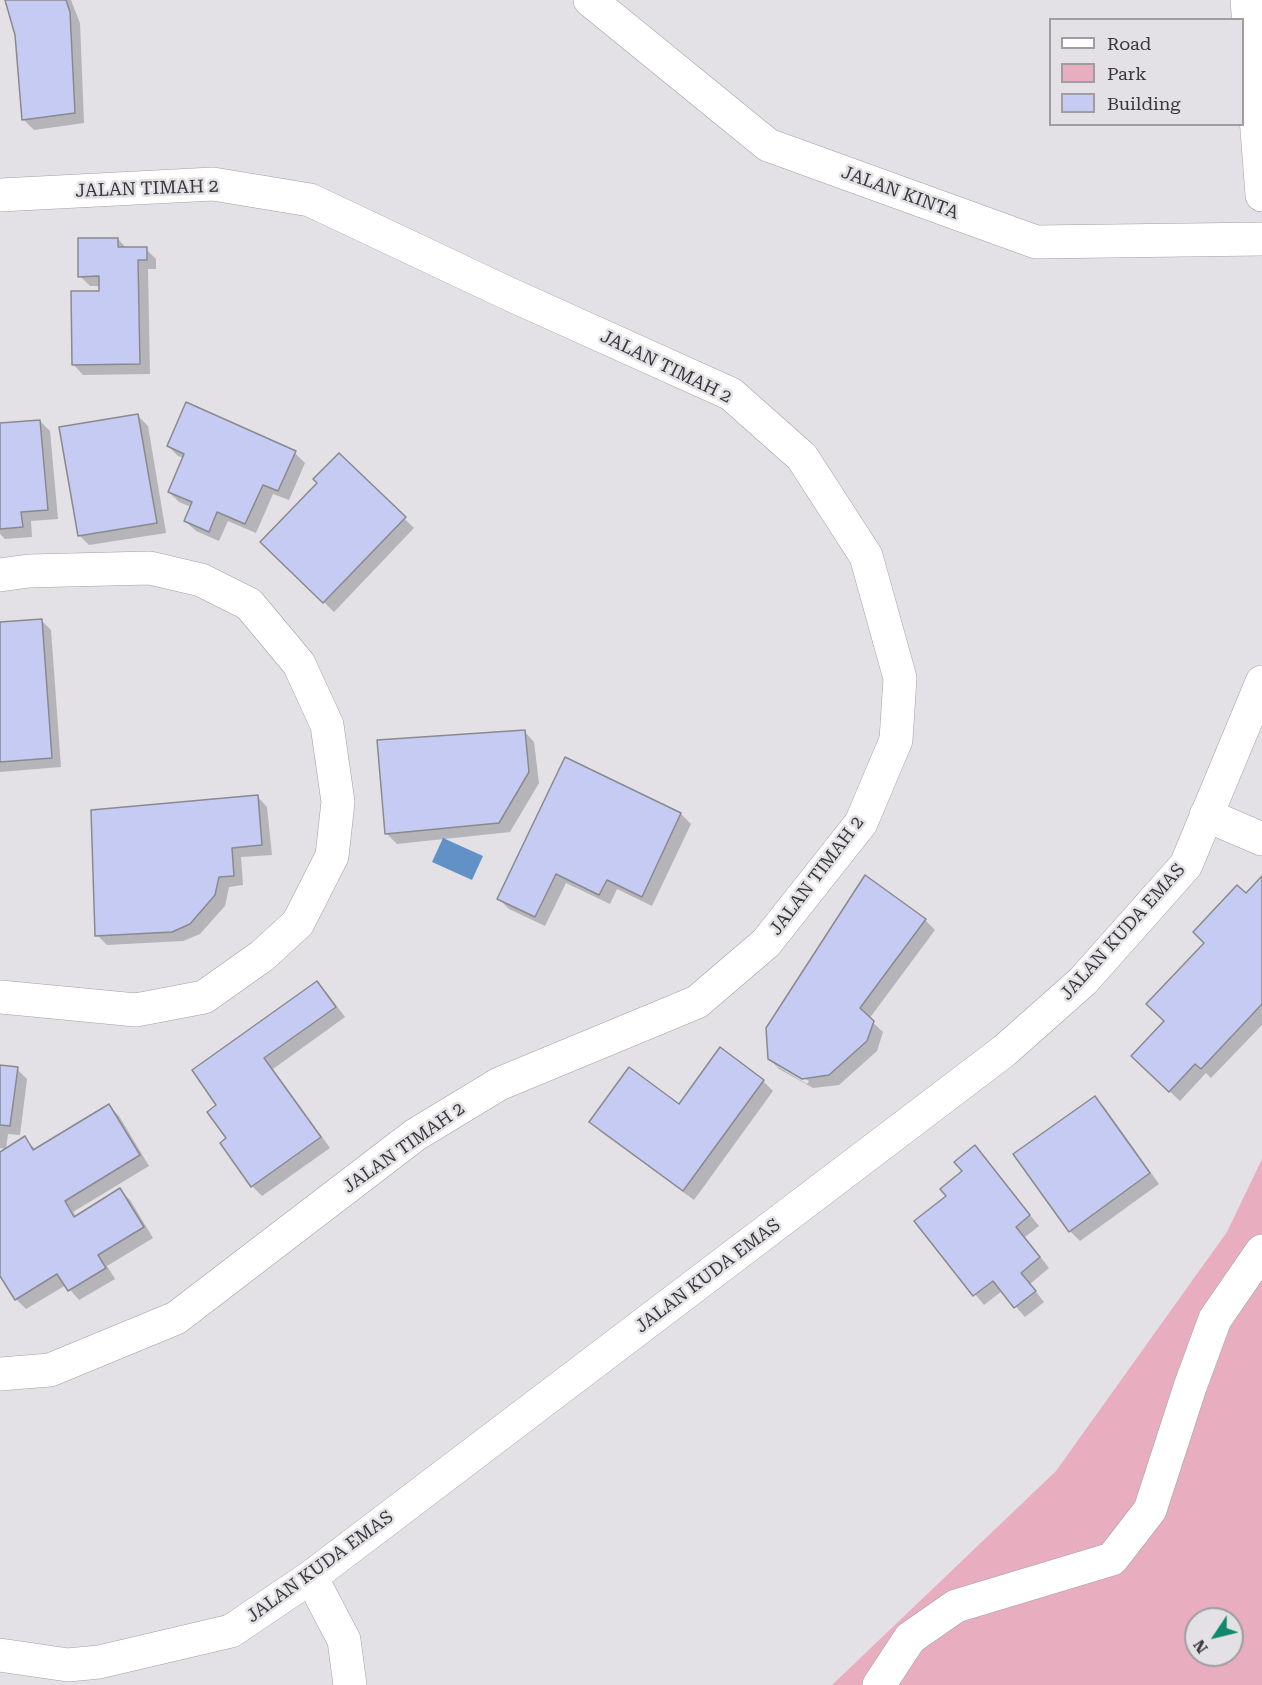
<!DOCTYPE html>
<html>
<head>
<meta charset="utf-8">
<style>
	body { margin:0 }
	#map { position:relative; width:1262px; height:1685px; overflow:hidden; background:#e3e1e6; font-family:"Roboto Serif",serif }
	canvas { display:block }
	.legend { position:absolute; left:1049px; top:18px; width:195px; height:108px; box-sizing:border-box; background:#e3e1e6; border:2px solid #9f9da1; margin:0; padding:8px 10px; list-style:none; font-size:18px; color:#383739 }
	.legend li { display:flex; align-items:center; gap:12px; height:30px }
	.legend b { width:30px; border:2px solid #9f9da1 }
	.north { position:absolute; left:1184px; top:1607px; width:60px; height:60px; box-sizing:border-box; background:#e3e1e6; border:2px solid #9f9da1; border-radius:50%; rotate:235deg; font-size:16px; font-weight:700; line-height:24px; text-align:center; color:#383739 }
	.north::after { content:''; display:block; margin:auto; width:21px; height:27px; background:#0e896c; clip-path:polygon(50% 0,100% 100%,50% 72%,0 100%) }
</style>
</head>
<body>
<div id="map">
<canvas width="1262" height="1685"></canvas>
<ul class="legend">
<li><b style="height:8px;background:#fff"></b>Road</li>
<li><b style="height:16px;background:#e8aebf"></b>Park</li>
<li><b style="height:16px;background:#c5cbf3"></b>Building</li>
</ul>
<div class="north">N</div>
</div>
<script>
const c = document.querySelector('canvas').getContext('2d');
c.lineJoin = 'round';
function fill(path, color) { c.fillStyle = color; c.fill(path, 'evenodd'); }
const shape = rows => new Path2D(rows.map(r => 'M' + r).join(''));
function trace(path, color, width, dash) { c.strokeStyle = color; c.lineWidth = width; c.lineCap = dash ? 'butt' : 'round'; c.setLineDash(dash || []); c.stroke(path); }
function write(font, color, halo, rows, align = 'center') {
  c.font = font + ' "Roboto Serif",serif'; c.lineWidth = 5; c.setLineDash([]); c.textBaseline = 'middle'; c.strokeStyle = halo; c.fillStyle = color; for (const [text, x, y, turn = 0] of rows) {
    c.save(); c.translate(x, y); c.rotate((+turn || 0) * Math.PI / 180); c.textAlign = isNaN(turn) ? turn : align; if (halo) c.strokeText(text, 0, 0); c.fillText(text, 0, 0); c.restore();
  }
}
fill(shape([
	[1262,1159,1262,1685,832,1685,1056,1471,1227,1232],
	[1196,1619,1232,1619,1232,1655,1196,1655]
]), '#e8aebf');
fill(shape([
	[443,838,483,856,472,880,432,862]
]), '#6191c6');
fill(shape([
	[6,0,71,0,80,23,84,123,34,130,24,120,16,34],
	[118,239,127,249,146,249,156,259,156,269,148,269,150,374,83,375,73,364,100,292,100,286,90,286,80,276],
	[138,416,148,426,166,533,89,545,79,535],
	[40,421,50,431,58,519,31,521,32,537,5,539,0,534,0,425],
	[168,446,295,453,305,463,289,500,273,494,256,533,228,521,219,541,196,531,185,521,191,507,179,502,169,492,184,458,178,456],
	[339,455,414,528,334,612,262,542,319,483],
	[41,620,51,630,61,767,0,772,0,623],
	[524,731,534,742,539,783,510,832,397,844,386,833],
	[257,796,267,807,272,855,241,857,243,885,229,887,225,906,200,934,183,941,107,945,97,935],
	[681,814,691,824,652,906,617,889,610,904,566,883,545,926,509,909,499,899],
	[1262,878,1262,1025,1211,1078,1206,1073,1180,1101,1143,1066,1206,943],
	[925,920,935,930,869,1019,883,1032,877,1051,839,1085,813,1088,779,1069,769,1058],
	[777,1063,809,1081,807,1084,777,1066],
	[317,983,327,993,345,1017,273,1069,330,1148,262,1196,252,1186,222,1144,228,1139,218,1105],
	[720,1049,763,1081,773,1091,694,1200,601,1132,591,1122,679,1106],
	[0,1066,17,1069,27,1079,20,1135,8,1134,6,1149,0,1148],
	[1095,1098,1105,1108,1159,1184,1080,1241,1070,1231],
	[109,1106,119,1116,149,1166,73,1212,77,1217,120,1190,130,1200,153,1238,107,1266,115,1279,79,1300,66,1285,26,1309,16,1299,0,1273,0,1153,25,1138,36,1150],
	[975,1147,1039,1226,1025,1237,1049,1268,1030,1284,1044,1302,1025,1317,1002,1291,984,1305,916,1222,948,1196,964,1172]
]), '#0003');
const building = shape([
	[5,0,66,0,70,12,75,113,22,120,15,35,5,0],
	[78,238,118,238,118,247,147,247,147,260,138,260,140,364,72,365,71,291,99,291,99,276,78,277,78,238],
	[186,402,296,451,278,491,263,485,245,524,217,512,209,532,184,521,192,502,168,492,184,454,167,446,186,402],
	[138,414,157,523,78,536,59,427,138,414],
	[40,420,48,510,21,512,23,527,0,529,0,423,40,420],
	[339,453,406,517,323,603,260,542,317,483,313,479,339,453],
	[42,619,52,758,0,762,0,622,42,619],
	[525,730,529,772,499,823,385,834,377,740,525,730],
	[565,757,681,813,642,897,607,880,599,895,556,874,535,917,497,899,565,757],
	[258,795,262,845,232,848,234,876,219,877,215,895,190,924,172,932,95,936,91,810,258,795],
	[865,875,926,919,860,1008,874,1021,867,1041,829,1075,802,1079,768,1059,766,1028,865,875],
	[1262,876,1262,1004,1201,1069,1195,1064,1169,1092,1131,1056,1164,1021,1146,1004,1204,943,1193,932,1237,885,1246,893,1262,876],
	[317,981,336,1007,264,1058,321,1137,251,1187,220,1143,226,1138,207,1112,216,1105,192,1070,317,981],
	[720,1047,764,1080,683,1191,589,1122,629,1067,679,1104,720,1047],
	[0,1065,18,1067,10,1126,0,1125,0,1065],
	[1095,1096,1150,1173,1069,1232,1013,1154,1095,1096],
	[109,1104,140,1155,65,1201,74,1217,120,1188,144,1227,98,1255,106,1268,68,1291,57,1274,15,1300,0,1276,0,1152,25,1136,33,1150,109,1104],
	[975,1145,1030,1215,1016,1227,1040,1257,1021,1273,1036,1291,1014,1308,993,1281,973,1296,914,1221,946,1196,940,1189,962,1171,954,1162,975,1145]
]);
fill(building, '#c5cbf3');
trace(building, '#898a8f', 1.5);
const minor = shape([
	[590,0,768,145,1036,242,1262,239],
	[1247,0,1262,195],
	[0,195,213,184,310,200,507,293,731,394,802,457,866,556,900,678,896,740,861,823,766,943,697,1002,499,1084,415,1135,176,1318,50,1370,0,1374],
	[0,575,29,571,150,568,201,580,249,604,299,664,327,725,338,802,332,856,298,923,262,956,204,997,136,1010,0,997],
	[1206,815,1262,839],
	[311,1577,344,1640,350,1685],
	[0,1655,68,1665,99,1662,231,1631,311,1577,1004,1051,1083,981,1186,865,1262,682],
	[879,1685,910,1638,956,1606,1112,1559,1150,1510,1190,1387,1215,1319,1262,1251]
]);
trace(minor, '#a19fa4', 34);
trace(minor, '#fff', 33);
write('18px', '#383739', '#e3e1e6', [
	["JALAN TIMAH 2",147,189,-2],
	["JALAN KINTA",900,193,20],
	["JALAN TIMAH 2",666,367,26],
	["JALAN TIMAH 2",817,876,-53],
	["JALAN KUDA EMAS",1123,932,-48],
	["JALAN TIMAH 2",404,1148,-35],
	["JALAN KUDA EMAS",708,1276,-37],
	["JALAN KUDA EMAS",320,1567,-36]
]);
</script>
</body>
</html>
